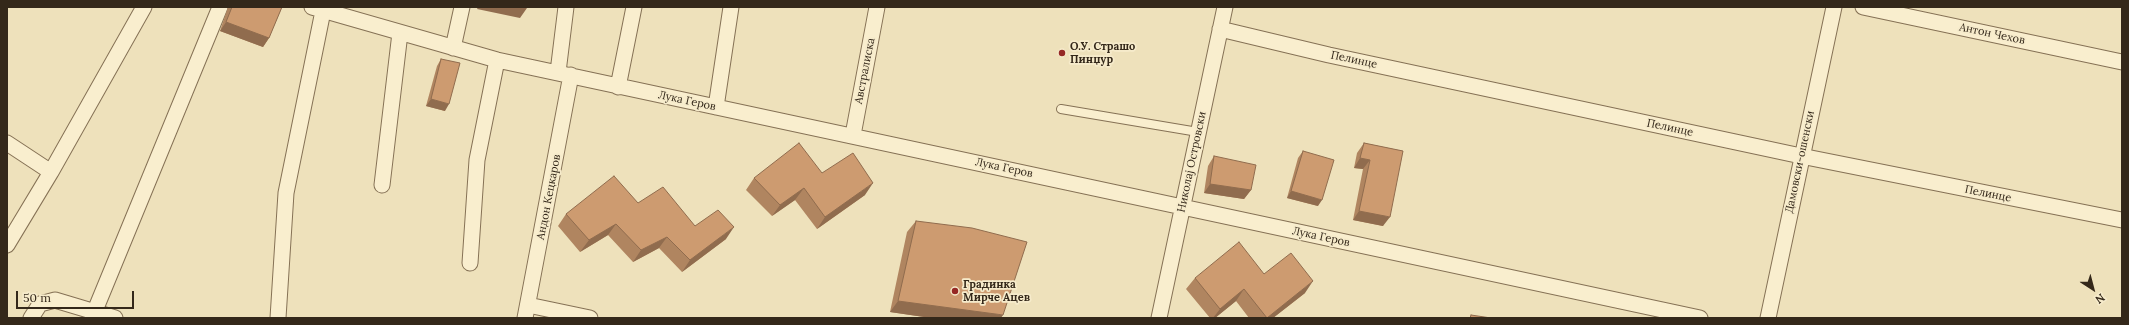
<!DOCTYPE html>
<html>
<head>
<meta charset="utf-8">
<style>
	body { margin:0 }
	#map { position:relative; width:2129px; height:325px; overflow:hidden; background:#eee1bb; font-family:Lora,serif }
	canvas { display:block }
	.frame { position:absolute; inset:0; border:8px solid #34281a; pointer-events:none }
	.north { position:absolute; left:2073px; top:269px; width:40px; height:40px; -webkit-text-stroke:3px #f6ebcb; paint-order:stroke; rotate:144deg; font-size:11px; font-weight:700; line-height:16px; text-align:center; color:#34281a }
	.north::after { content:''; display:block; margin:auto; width:14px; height:18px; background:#34281a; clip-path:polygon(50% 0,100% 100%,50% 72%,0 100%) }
	.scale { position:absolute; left:16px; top:291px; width:118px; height:18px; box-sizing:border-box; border:2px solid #34281a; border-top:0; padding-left:5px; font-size:12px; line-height:14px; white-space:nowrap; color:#34281a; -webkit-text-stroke:3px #f6ebcb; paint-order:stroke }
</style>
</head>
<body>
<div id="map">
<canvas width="2129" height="325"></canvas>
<div class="frame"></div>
<div class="north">N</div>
<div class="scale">50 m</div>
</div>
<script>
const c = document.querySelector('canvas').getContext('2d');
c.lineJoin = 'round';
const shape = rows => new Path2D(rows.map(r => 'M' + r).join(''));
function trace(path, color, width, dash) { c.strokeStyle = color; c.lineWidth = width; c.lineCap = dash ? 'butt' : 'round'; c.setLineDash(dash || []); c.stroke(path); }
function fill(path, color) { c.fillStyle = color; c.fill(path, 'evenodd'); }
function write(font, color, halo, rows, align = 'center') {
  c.font = font + ' Lora,serif'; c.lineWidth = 3.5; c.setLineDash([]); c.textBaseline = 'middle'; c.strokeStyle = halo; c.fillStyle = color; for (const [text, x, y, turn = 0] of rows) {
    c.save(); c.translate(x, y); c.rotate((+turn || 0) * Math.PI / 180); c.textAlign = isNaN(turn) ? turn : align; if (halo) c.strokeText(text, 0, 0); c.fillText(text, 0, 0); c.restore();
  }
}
const lane = shape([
	[1061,109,1198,132]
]);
const street = shape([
	[312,7,497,60,1700,318],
	[1863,7,2122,62],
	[1220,29,1329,55,1801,156,2122,220],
	[453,48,462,7],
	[558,72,566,7],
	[618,87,634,7],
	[716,107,731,7],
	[853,135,877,7],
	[7,143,51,172,7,245],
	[51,172,144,7],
	[382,185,400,33],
	[470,263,477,160,497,60],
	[528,305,590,318],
	[94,313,220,7],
	[31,318,40,304,55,300,115,318],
	[278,318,286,193,323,11],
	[525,318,571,75],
	[1159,318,1225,7],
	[1768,318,1834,7]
]);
trace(lane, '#857155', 10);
trace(street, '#857155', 17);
trace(lane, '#f9eece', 8);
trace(street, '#f9eece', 15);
fill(shape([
	[228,7,282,7,269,38,263,47,220,31],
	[441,59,445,111,426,106,437,66],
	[1364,143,1403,151,1383,226,1353,220,1363,169,1354,168,1357,153],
	[1303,151,1318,206,1287,198,1298,158],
	[1214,156,1251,190,1244,199,1204,193,1208,166],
	[822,173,865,195,817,229,795,200,772,216,746,190,754,178],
	[638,203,695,226,726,239,682,272,659,248,633,262,608,235,580,252,558,226,566,214],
	[916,221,1001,318,931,318,890,312,907,232],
	[1264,274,1305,293,1273,318,1249,318,1236,301,1215,318,1210,318,1186,289,1195,278]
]), '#b08560');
fill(shape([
	[478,7,521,7,527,8,520,18,477,9],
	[226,22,269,38,263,47,220,31],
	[431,99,449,104,445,111,426,106],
	[1360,158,1370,160,1363,169,1354,168],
	[873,183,865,195,817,229,825,217],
	[1210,184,1251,190,1244,199,1204,193],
	[804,188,795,200,772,216,780,205],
	[1291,191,1322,200,1318,206,1287,198],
	[1359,211,1390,217,1383,226,1353,220],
	[616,224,608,235,580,252,589,240],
	[734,227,726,239,682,272,690,260],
	[667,237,659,248,633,262,641,250],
	[1313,281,1305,293,1273,318,1267,318],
	[1244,289,1236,301,1215,318,1213,318,1220,309],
	[898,301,1003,315,1001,318,931,318,890,312]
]), '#906c4e');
const building = shape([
	[232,7,282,7,269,38,226,22,232,7],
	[441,59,460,63,449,104,431,99,441,59],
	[799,143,822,173,853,153,873,183,825,217,804,188,780,205,754,178,799,143],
	[1364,143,1403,151,1390,217,1359,211,1370,160,1360,158,1364,143],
	[1303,151,1334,160,1322,200,1291,191,1303,151],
	[1214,156,1256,165,1251,190,1210,184,1214,156],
	[614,176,638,203,663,187,695,226,718,210,734,227,690,260,667,237,641,250,616,224,589,240,566,214,614,176],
	[916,221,972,228,1027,242,1003,315,898,301,916,221],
	[1239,242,1264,274,1291,253,1313,281,1267,318,1244,289,1220,309,1195,278,1239,242],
	[1471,315,1491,318,1470,318,1471,315]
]);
fill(building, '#cd9b70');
trace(building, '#906c4e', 1);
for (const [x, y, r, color] of [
	[1062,53,4,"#952824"],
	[955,291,4,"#952824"]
]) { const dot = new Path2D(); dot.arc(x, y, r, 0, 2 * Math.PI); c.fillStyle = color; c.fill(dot); trace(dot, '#f6ebcb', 1.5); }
write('11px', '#34281a', '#f6ebcb', [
	["Антон Чехов",1992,34,12],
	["Пелинце",1354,60,12],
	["Австралиска",865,71,-79],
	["Лука Геров",687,101,12],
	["Пелинце",1670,128,12],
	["Николај Островски",1192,162,-78],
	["Дамовски-ошенски",1800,162,-78],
	["Лука Геров",1004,168,12],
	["Пелинце",1988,194,11],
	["Андон Кецкаров",549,197,-79],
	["Лука Геров",1321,237,12]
]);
write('bold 11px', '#34281a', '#f6ebcb', [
	["О.У. Страшо",1070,47],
	["Пинџур",1070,60],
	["Градинка",963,285],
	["Мирче Ацев",963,298]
], 'left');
</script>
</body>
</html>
